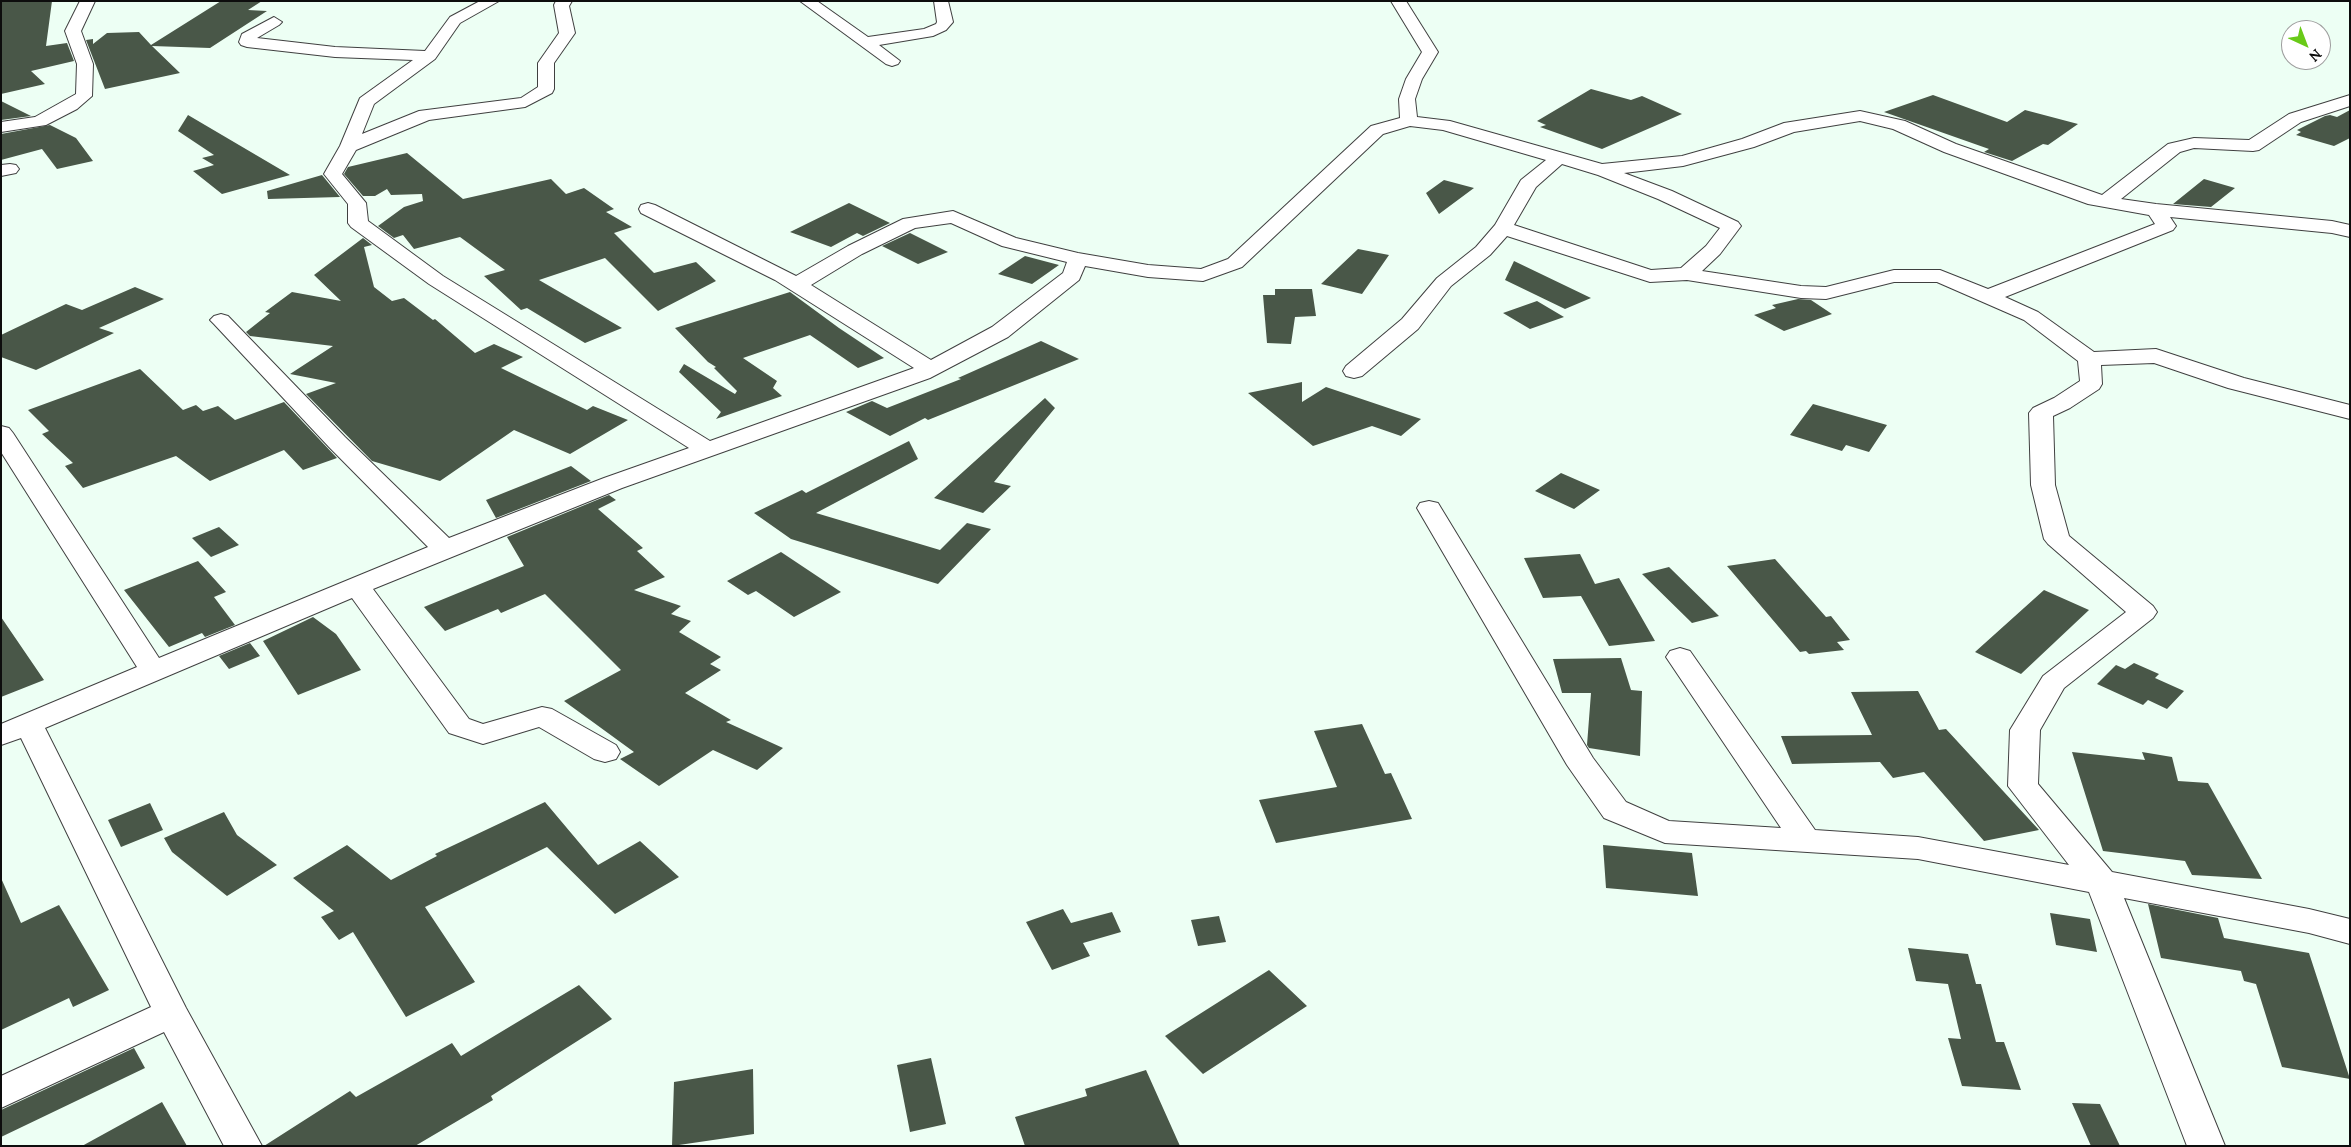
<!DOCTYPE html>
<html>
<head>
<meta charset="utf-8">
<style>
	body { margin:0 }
	#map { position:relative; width:2351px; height:1147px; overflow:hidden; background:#edfff4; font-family:Lora,serif }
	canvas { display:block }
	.frame { position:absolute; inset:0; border:2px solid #0d0d0d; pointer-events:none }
	.north { position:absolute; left:2281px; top:20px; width:50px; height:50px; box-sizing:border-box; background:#fff; border:1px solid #9e9e9e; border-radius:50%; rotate:137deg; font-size:14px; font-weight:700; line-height:20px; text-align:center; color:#0d0d0d }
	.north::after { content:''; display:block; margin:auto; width:18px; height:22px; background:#69ca18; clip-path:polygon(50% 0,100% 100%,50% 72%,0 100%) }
</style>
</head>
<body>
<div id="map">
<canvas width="2351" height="1147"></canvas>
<div class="frame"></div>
<div class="north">N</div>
</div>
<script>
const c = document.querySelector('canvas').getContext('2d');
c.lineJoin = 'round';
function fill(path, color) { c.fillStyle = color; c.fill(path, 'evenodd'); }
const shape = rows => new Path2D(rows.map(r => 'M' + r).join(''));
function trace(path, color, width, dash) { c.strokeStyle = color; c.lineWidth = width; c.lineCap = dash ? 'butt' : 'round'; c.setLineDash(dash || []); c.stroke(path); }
fill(shape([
	[1,1,52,1,46,46,67,43,74,61,31,71,45,84,1,94],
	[221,1,262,1,248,10,267,11,210,48,152,46,180,73,105,89,86,40,93,39,93,44,107,33,139,32,151,45],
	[1591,89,1631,100,1642,96,1682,114,1602,149,1540,127,1546,125,1537,121],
	[1933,95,2007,122,2025,110,2078,124,2048,145,2043,144,2012,161,1984,152,1989,149,1884,112],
	[1,101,31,116,1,120],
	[2350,110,2350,138,2334,146,2296,135,2301,132,2297,130,2325,116,2330,115,2337,117],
	[188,115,290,175,222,194,193,171,214,165,202,158,214,155,178,131],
	[50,125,76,138,93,161,57,169,42,149,1,160,1,134],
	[407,153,463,199,551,179,566,194,584,188,614,209,606,212,632,227,614,233,654,273,696,262,716,281,658,311,605,258,539,280,622,328,585,343,527,308,521,310,484,276,505,270,460,237,414,249,403,235,394,238,378,226,404,207,423,201,422,194,391,195,387,189,375,196,363,196,344,174,348,167],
	[322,175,340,197,268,199,267,191],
	[2204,179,2235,188,2211,207,2173,204],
	[1444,180,1474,188,1439,214,1426,193],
	[849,203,890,223,863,236,857,233,831,247,790,232],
	[910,233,948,252,918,264,882,246],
	[363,238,372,245,364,247,374,287,392,301,404,298,433,320,435,319,475,353,494,344,523,357,501,368,587,410,593,406,628,420,570,454,514,430,440,481,372,461,306,394,336,383,290,374,333,346,250,336,246,332,270,313,265,312,292,292,341,301,314,275],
	[1358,249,1389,255,1362,294,1321,284],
	[1025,256,1059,265,1032,284,998,274],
	[1514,261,1591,298,1565,309,1505,280],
	[135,287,164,299,99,328,114,333,36,370,1,357,1,335,66,304,82,310],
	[1275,289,1312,289,1316,316,1295,317,1291,344,1267,343,1263,295,1275,295],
	[790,292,839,328,884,358,858,368,810,335,743,358,777,381,773,388,782,396,716,419,721,412,679,372,684,364,735,394,737,391,714,368,716,367,708,362,675,328],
	[1798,299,1811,300,1832,314,1784,331,1754,315,1776,308,1772,305],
	[1537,301,1564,317,1530,329,1503,313],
	[1041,341,1079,359,928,420,925,418,890,436,846,412,872,401,887,408,961,379,958,378],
	[140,369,183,410,196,405,203,411,218,406,235,420,284,402,337,458,303,470,284,450,210,481,176,456,83,488,65,466,73,463,42,434,49,431,28,410],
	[1302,382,1302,402,1326,387,1421,419,1401,436,1372,426,1313,446,1248,393],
	[1045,398,1055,408,994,482,1011,486,983,513,934,498],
	[1813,404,1887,425,1869,452,1846,445,1842,451,1790,435],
	[909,441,918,459,816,513,940,550,967,523,991,529,938,584,791,539,754,513,802,490,806,493],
	[571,466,591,481,496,518,486,500],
	[1561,473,1600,490,1574,509,1535,491],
	[609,495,616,500,598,509,643,548,637,551,665,577,634,590,681,606,671,614,691,621,679,632,721,657,710,664,721,670,685,693,731,720,726,722,783,748,757,770,713,750,659,786,620,759,634,752,564,701,621,670,545,594,501,613,498,609,445,631,424,607,524,566,507,537],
	[219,527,239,545,211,557,192,538],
	[781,552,841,592,794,617,756,591,748,595,727,581],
	[1580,554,1595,584,1619,578,1655,641,1609,646,1581,596,1543,598,1524,558],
	[1775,559,1826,617,1831,616,1850,640,1837,642,1844,650,1809,654,1806,651,1800,652,1727,566],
	[198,561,226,592,214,597,235,625,205,637,202,633,169,647,124,590],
	[1669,567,1719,616,1692,623,1642,574],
	[2044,590,2089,610,2021,674,1975,652],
	[1,617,44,680,1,697],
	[313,617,336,634,361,670,298,695,263,641],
	[250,643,260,656,229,669,219,656],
	[1621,658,1631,690,1642,691,1640,756,1589,748,1587,745,1591,693,1562,693,1553,659],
	[2134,663,2159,674,2155,678,2184,691,2167,709,2148,700,2143,705,2097,684,2116,665,2125,669],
	[1918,691,1939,730,1946,729,2039,830,1984,841,1924,772,1893,778,1880,762,1792,764,1781,736,1872,735,1851,692],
	[1362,724,1385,774,1391,773,1412,819,1276,843,1259,800,1337,787,1314,731],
	[2072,752,2145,760,2142,752,2172,757,2178,781,2208,783,2262,879,2192,875,2185,861,2103,851],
	[545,802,598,865,640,841,679,877,615,914,547,847,425,907,475,982,406,1017,353,932,339,940,321,917,334,911,293,878,347,845,391,880,437,856,435,854],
	[150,803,163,830,121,847,108,820],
	[224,812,237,835,277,865,227,896,172,852,164,838],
	[1603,845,1692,853,1698,896,1606,888],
	[1,878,21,923,59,905,109,990,73,1007,69,998,1,1030],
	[2148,904,2218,918,2224,938,2309,953,2350,1079,2282,1067,2256,984,2244,981,2241,971,2161,958],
	[1063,909,1071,923,1112,912,1121,932,1083,943,1090,956,1052,970,1026,922],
	[2050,913,2090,919,2097,952,2056,945],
	[1219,916,1226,942,1198,946,1191,920],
	[1908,948,1968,954,1976,984,1981,984,1996,1042,2004,1042,2021,1090,1962,1086,1948,1038,1961,1039,1948,984,1916,981],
	[1269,970,1307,1006,1203,1074,1165,1036],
	[579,985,612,1019,491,1096,493,1100,415,1146,264,1146,350,1091,356,1097,452,1043,461,1056],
	[134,1048,145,1068,1,1137,1,1110],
	[931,1058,946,1124,910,1132,897,1065],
	[753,1069,754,1134,672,1146,674,1082],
	[1146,1070,1180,1146,1025,1146,1015,1117,1087,1096,1085,1089],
	[162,1102,187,1146,82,1146],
	[2072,1103,2100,1104,2120,1146,2091,1146]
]), '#495748');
const street = shape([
	[80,1,95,1,81,31,93,64,92,96,77,109,46,125,1,132,1,122,35,117,76,94,77,64,65,31,80,1],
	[480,1,499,1,460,23,435,59,374,104,362,134,419,111,521,98,538,87,538,63,559,33,554,5,556,1,572,1,569,6,575,33,554,63,554,89,552,93,525,107,429,120,356,150,342,174,366,203,368,221,443,276,710,441,914,368,775,280,641,213,639,209,641,205,648,203,655,205,796,276,848,246,903,219,953,211,1016,238,1078,253,1148,265,1201,269,1228,259,1371,126,1400,118,1399,99,1406,79,1422,52,1391,1,1406,1,1438,52,1422,79,1415,99,1417,117,1450,121,1602,164,1682,156,1742,139,1784,123,1860,111,1905,121,1956,144,2102,195,2168,144,2194,138,2249,140,2289,114,2350,95,2350,106,2301,122,2259,150,2253,151,2194,148,2180,152,2121,199,2156,204,2332,221,2350,225,2350,237,2332,233,2170,217,2176,226,2173,230,2005,297,2038,312,2094,352,2156,349,2244,378,2350,405,2350,419,2228,388,2154,363,2101,365,2102,384,2099,389,2070,408,2053,416,2055,485,2069,536,2153,606,2157,612,2153,618,2064,688,2040,730,2038,784,2112,872,2309,909,2350,919,2350,944,2309,933,2124,898,2225,1146,2187,1146,2089,892,1918,859,1665,843,1604,818,1567,765,1417,508,1420,503,1429,501,1438,503,1441,508,1593,758,1626,802,1669,821,1781,828,1666,657,1670,651,1680,648,1690,651,1815,830,1918,837,2069,865,2008,786,2010,730,2043,676,2126,612,2048,544,2044,539,2031,485,2029,413,2033,408,2054,398,2080,381,2078,361,2024,320,1937,282,1894,282,1826,299,1801,298,1687,280,1650,282,1507,236,1490,255,1451,286,1418,329,1362,376,1354,378,1346,376,1343,371,1346,366,1402,319,1437,278,1476,247,1495,225,1521,180,1546,160,1443,130,1410,126,1383,134,1242,267,1203,281,1148,277,1085,266,1079,280,1008,337,930,378,622,488,373,589,469,719,483,724,542,707,552,709,616,745,620,752,616,759,605,762,594,759,539,727,483,744,449,733,352,598,45,728,186,1008,262,1146,224,1146,164,1032,1,1108,1,1076,151,1007,21,738,1,745,1,724,137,667,1,452,1,426,9,428,13,433,159,658,428,547,329,447,214,324,210,320,214,316,221,314,228,316,345,437,449,538,604,478,689,448,429,284,351,227,348,223,348,204,324,174,340,146,360,98,413,60,335,57,247,47,241,45,239,42,242,34,274,17,282,22,279,25,257,38,335,47,425,51,450,17,480,1],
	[1860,121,1893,129,1944,152,2088,204,2149,215,2155,224,1988,289,1940,270,1894,270,1826,287,1801,286,1702,271,1720,254,1741,226,1738,222,1672,191,1624,173,1683,166,1754,147,1794,132,1860,121],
	[1562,164,1598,175,1658,199,1720,228,1706,246,1681,268,1651,270,1514,225,1536,187,1562,164],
	[951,223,1002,246,1067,262,1063,273,992,327,931,360,811,285,862,254,915,228,951,223],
	[800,1,817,1,868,37,924,29,936,24,937,22,934,1,948,1,953,22,946,30,933,36,879,45,900,61,898,64,892,66,886,64,800,1],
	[10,164,16,165,19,169,16,173,1,176,1,165,10,164]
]);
trace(street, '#404040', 2);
fill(street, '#fff');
</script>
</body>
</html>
